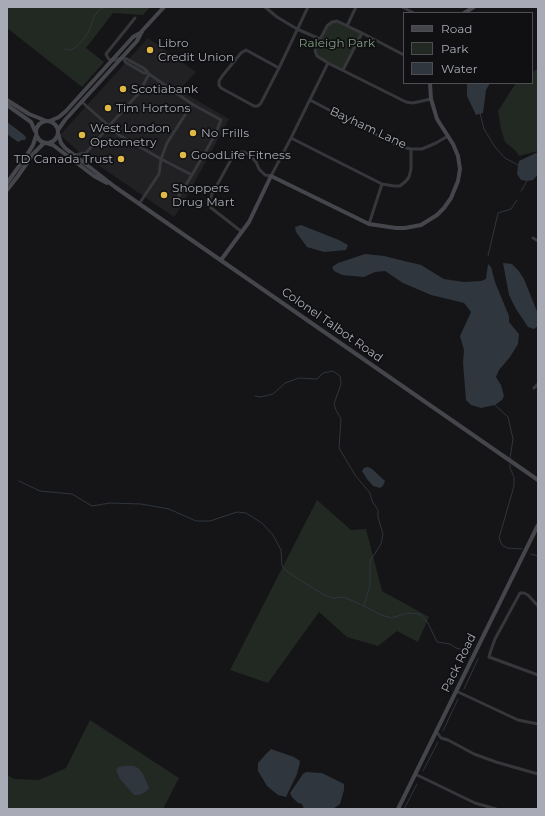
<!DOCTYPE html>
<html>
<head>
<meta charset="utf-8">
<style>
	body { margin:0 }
	#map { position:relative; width:545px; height:816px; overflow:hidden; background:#151517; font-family:Montserrat,sans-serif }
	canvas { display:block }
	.frame { position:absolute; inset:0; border:8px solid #a8abb5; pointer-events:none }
	.legend { position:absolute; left:403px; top:12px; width:130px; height:72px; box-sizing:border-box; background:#101012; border:1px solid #4d4e53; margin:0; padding:5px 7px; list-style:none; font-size:12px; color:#a8abb5 }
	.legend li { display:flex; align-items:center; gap:8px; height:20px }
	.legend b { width:20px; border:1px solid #4d4e53 }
</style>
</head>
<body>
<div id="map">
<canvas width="545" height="816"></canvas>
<div class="frame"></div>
<ul class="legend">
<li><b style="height:5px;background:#45464b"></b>Road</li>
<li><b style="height:11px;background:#222923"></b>Park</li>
<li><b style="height:11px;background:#2f363e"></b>Water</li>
</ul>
</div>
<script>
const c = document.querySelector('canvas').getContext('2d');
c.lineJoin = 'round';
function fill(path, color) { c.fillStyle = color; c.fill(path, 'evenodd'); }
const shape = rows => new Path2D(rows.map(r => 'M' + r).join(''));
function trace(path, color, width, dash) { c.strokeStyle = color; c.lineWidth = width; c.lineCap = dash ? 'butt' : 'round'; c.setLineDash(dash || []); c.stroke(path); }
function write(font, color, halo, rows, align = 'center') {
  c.font = font + ' Montserrat,sans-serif'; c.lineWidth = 3.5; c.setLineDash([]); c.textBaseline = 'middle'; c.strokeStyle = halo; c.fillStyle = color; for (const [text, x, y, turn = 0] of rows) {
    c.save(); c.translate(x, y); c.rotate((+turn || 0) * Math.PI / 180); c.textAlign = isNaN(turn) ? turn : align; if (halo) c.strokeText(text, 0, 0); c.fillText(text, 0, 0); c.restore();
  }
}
fill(shape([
	[148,38,196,72,179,90,229,119,186,198,174,217,79,152,60,135]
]), '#212123');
fill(shape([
	[7,7,150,7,143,15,113,13,86,48,104,62,82,87,7,28],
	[337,21,362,33,343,70,317,56,316,47,327,26],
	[538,69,538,151,519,156,516,151,505,142,501,129,498,111,516,83,532,83,532,72],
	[317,500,351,530,366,529,382,591,429,617,418,642,397,631,378,646,347,637,319,612,268,683,230,670],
	[90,720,179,778,163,809,7,809,7,775,14,779,39,780,66,768]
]), '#222923');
fill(shape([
	[467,83,490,83,486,90,483,113,476,115,467,96],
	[7,122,23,134,26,137,25,140,22,140,18,142,7,134],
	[538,152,538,174,533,180,527,181,521,180,517,174,518,165,519,161],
	[301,225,339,240,348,245,346,250,324,252,307,247,296,232,295,227],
	[365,254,384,256,421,265,444,279,464,282,481,281,486,279,488,264,491,267,495,282,509,316,509,322,519,334,518,344,510,357,499,370,496,377,501,385,504,396,502,400,495,405,481,408,471,405,466,400,463,363,464,350,460,336,471,312,464,303,431,295,403,283,385,271,375,272,364,277,342,275,334,271,332,267,338,263],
	[503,263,512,264,518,270,524,279,538,314,538,326,534,329,528,327,516,309,509,295],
	[368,467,372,469,385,481,383,486,380,488,373,486,367,479,362,471,364,468],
	[271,749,294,757,300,761,299,766,297,774,286,797,278,795,267,786,258,771,258,763,265,755],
	[124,766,134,766,138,768,143,774,149,788,145,792,139,795,134,795,120,779,116,770,119,767],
	[306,772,322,773,344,784,344,790,340,804,333,809,304,809,302,804,298,803,292,797,290,793,303,774]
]), '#2f363e');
trace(shape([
	[64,49,70,50,75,48,81,42,88,33,94,17,99,10,105,7],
	[480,113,484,129,495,147,505,158,518,165],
	[521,191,527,181],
	[488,256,498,213,511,209,517,200],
	[255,396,261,397,273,394,285,383,299,378,317,379,323,373,333,371,340,376,341,384,334,404,336,410,341,419,339,448,355,475,370,493,372,501,378,510,378,517,383,534,381,544,370,561,370,586,364,605],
	[495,405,508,417,513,439,510,458],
	[510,464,510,468,514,477,514,486,499,538,502,545,507,548,522,549],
	[19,481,40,491,72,494,92,506,110,503,141,504,169,509,196,521,210,521,237,512,246,513,262,523,273,535,281,550,282,566,289,573,324,595,333,598,344,597,364,606,379,614,391,618,408,613,419,614,428,623,437,642,450,644,456,648,469,651],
	[531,554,538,556],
	[464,689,478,659],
	[443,731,458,699],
	[423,771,438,742],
	[404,809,417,784]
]), '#2f363e', 1);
trace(shape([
	[265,7,277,17,297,29,320,39],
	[402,7,414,13],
	[347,26,356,7],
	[362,33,404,55],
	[124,58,125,62,144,73,148,73],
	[279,68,246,50,241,53,223,75,219,81,219,85,221,88,254,106,258,106,261,103,279,68,308,7],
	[343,70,362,33,337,21,332,22,327,26,316,47,315,51,317,56,328,63,406,102,413,103,431,99],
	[310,100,398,146,411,149,422,149,436,143,448,136],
	[82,102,119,135,161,159,167,143,192,104,149,74],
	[291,138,382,184,394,186,400,186,406,181,409,177,411,169,411,149],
	[74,155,86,153],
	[82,162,86,153,109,126,139,93,149,74,145,69,127,59,122,58,111,61,108,58,106,54,135,18],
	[178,197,192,175],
	[139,204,159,174,161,159,192,175,215,135,221,120,192,104],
	[369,224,382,184],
	[242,232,210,207,209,203,212,194,232,158,240,152,244,152,250,155,256,162,259,169,265,175,271,176,291,138,328,63],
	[533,238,538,241],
	[534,388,538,384],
	[538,606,528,595,524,593,520,593,495,639,491,650,489,657,538,675],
	[456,691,518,720,538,724],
	[436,731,441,738,448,740,474,754,496,762,538,774],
	[415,774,475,803,496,809]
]), '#36373b', 3);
trace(shape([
	[464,13,474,7],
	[7,100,29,114,44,120],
	[7,105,31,122,35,131],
	'36 132a11 11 0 1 1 22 0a11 11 0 1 1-22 0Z',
	[50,121,59,117,66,111,133,37,142,32],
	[58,130,65,120,137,41,142,31,164,7],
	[58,133,61,143,65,148,115,187,538,480],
	[46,143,53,145,94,176,107,183],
	[7,183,25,158,33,145,36,136],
	[7,190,18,176,33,154,44,143],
	[221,260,249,222,271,176,369,224,396,228,405,228,421,225,437,215,444,208,451,198,458,181,460,169,458,156,453,144,437,119,431,99,430,83],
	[398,809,538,525]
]), '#45464b', 4);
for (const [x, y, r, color] of [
	[150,50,4,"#e0b844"],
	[123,89,4,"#e0b844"],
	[108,108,4,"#e0b844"],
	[193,133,4,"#e0b844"],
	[82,135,4,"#e0b844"],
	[183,155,4,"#e0b844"],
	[121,159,4,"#e0b844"],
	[164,195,4,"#e0b844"]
]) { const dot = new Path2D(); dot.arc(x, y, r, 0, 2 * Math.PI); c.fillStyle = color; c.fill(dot); trace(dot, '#101012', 1.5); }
write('12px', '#a8abb5', '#101012', [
	["Libro",158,43],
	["Credit Union",158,57],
	["Scotiabank",131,89],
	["Tim Hortons",116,108],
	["West London",90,128],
	["Optometry",90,142],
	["No Frills",201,133],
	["GoodLife Fitness",191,155],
	["TD Canada Trust",113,159,"right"],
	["Shoppers",172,188],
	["Drug Mart",172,202]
], 'left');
write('12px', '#819f85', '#101012', [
	["Raleigh Park",337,43]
]);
write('12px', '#a8abb5', '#101012', [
	["Bayham Lane",368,128,25],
	["Colonel Talbot Road",332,325,35],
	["Pack Road",459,663,-64]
]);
</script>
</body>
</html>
